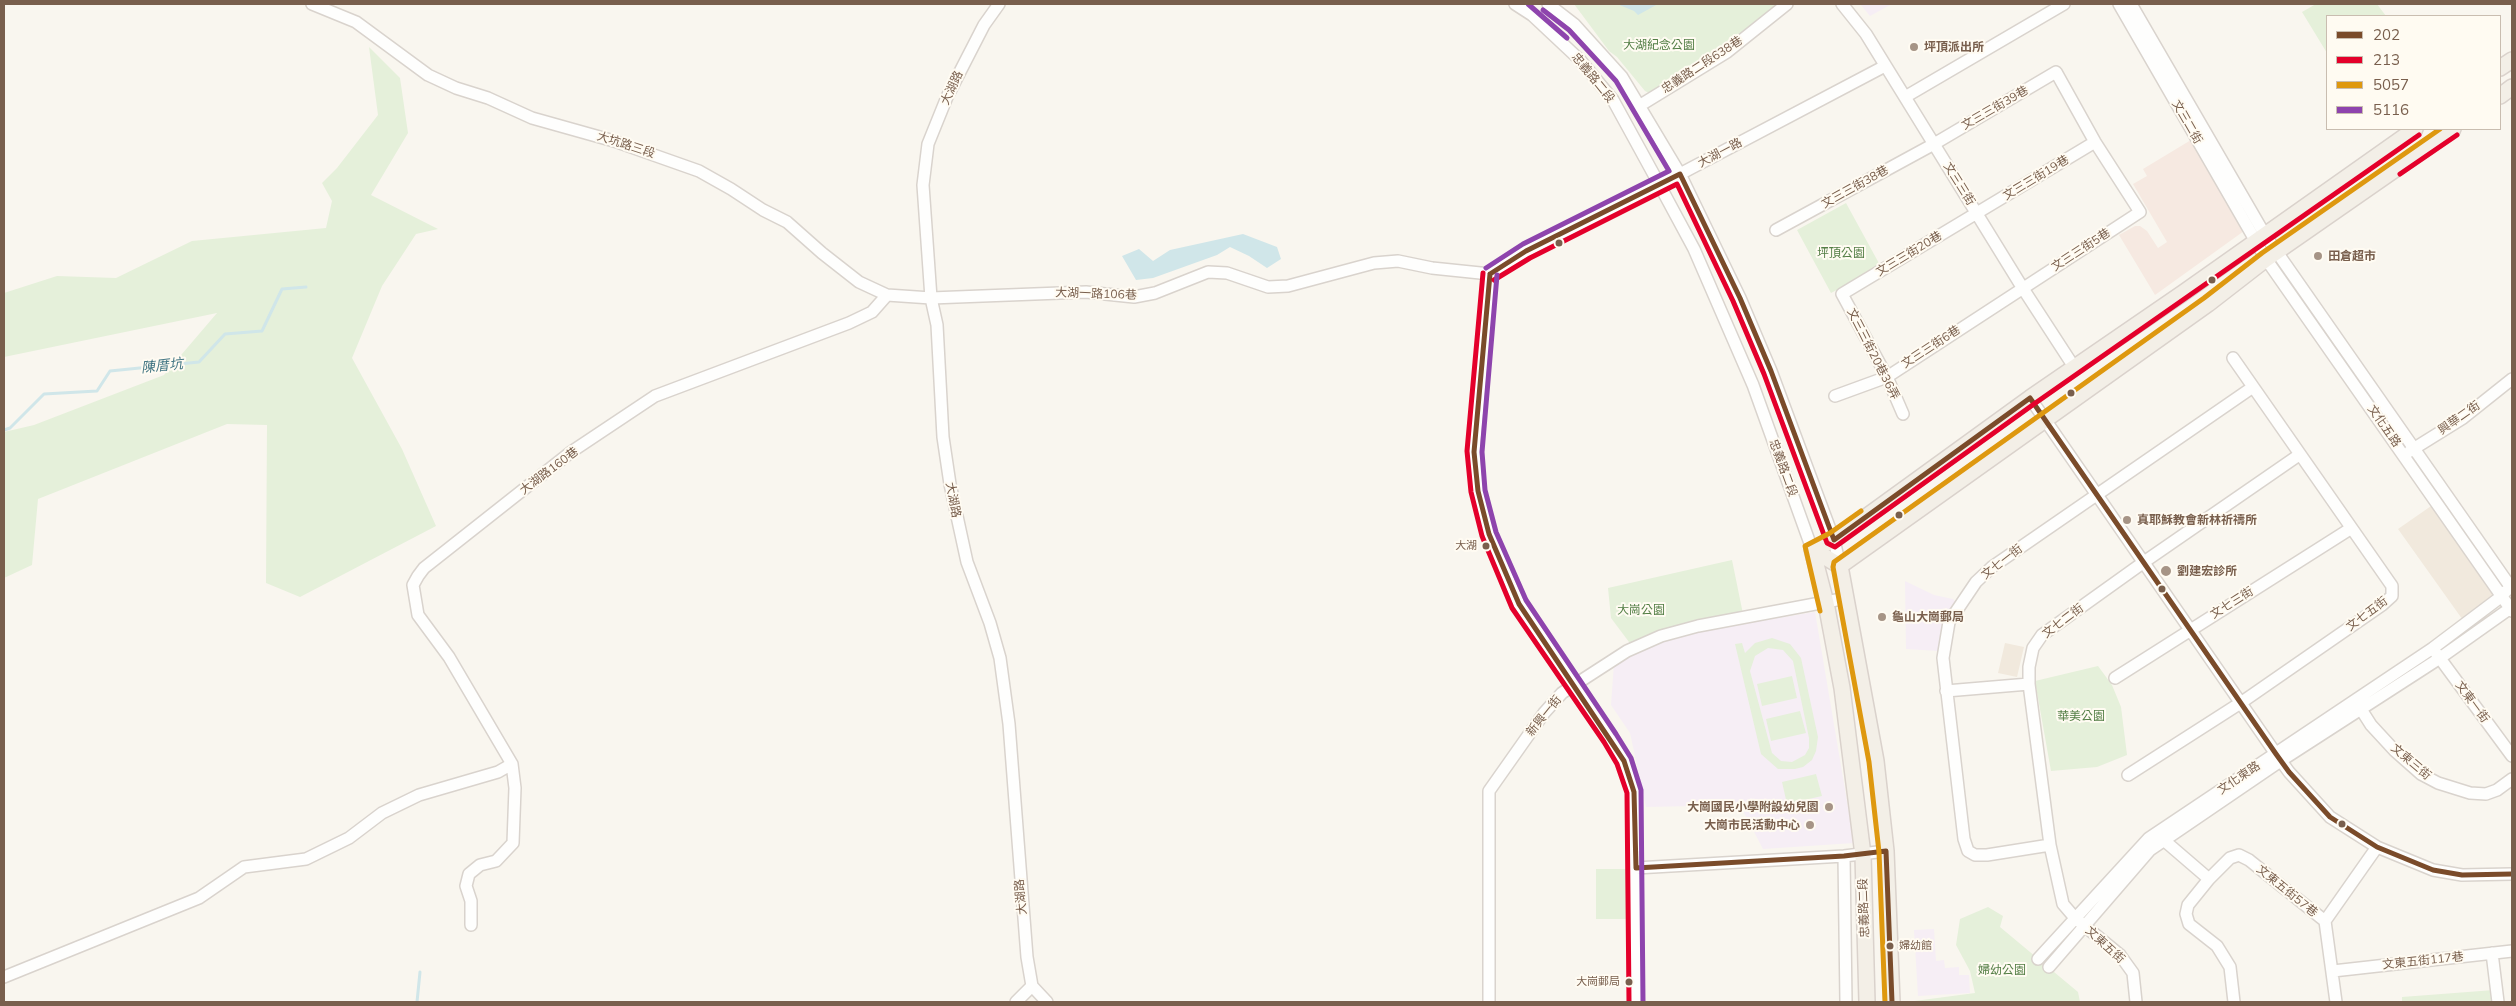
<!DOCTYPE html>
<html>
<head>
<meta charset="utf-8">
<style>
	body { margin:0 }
	#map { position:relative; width:2516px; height:1006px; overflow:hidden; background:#f9f6ef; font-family:Mulish,sans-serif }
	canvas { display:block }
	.frame { position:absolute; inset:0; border:5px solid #795f4d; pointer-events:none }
	.legend { position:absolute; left:2326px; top:15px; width:175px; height:115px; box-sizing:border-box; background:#fffbf2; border:1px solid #c9bdb0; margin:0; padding:6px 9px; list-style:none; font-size:15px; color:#795f4d }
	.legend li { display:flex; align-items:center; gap:10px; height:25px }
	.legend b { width:25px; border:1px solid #c9bdb0 }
</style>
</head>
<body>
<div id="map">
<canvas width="2516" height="1006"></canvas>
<div class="frame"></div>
<ul class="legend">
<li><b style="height:6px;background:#7a4b2a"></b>202</li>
<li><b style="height:6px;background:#e4002b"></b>213</li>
<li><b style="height:6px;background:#de980f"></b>5057</li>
<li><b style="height:6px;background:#8e44ad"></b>5116</li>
</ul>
</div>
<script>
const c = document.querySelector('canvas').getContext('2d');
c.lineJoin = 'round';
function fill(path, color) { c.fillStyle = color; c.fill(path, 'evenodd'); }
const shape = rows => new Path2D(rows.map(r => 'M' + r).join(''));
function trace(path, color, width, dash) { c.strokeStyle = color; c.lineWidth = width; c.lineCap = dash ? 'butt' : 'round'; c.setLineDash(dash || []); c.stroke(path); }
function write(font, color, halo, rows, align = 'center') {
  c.font = font + ' Mulish,"Noto Sans TC",sans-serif'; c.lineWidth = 4; c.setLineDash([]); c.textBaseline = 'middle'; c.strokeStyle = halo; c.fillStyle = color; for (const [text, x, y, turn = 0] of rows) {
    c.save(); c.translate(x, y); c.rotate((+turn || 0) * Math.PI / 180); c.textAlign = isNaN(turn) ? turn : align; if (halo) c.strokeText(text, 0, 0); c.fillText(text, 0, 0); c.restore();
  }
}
fill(shape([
	[2434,504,2496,589,2493,603,2465,623,2398,529],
	[2005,643,2024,647,2017,677,1998,673]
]), '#f1e9dd');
fill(shape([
	[2191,140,2244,231,2155,295,2119,235,2135,226,2140,226,2147,231,2158,248,2167,242,2133,184,2147,176,2143,169]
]), '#f6e9e1');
fill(shape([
	[1860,4,1892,4,1870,16],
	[1905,581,1934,595,1953,599,1957,604,1938,651,1906,649],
	[1815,612,1854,843,1763,849,1740,805,1646,807,1630,733,1611,705,1614,663,1672,635],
	[1934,929,1936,961,1944,960,1945,968,1959,967,1959,975,1969,975,1970,993,1918,996,1914,930]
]), '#f6eef5');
fill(shape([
	[1574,4,1785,4,1696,70,1651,94,1645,91,1617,57,1609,51],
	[2316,4,2377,4,2386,16,2327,16,2327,53,2302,12],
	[369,47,400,78,408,133,371,195,438,229,416,234,382,286,352,358,402,449,436,526,300,597,266,583,267,425,227,424,38,499,32,565,4,578,4,432,34,425,164,375,217,313,4,357,4,293,57,276,116,278,192,241,326,228,332,201,322,183,337,168,378,115],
	[1846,203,1881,267,1831,293,1797,230],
	[1732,560,1743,614,1632,646,1611,618,1608,588],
	[1772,638,1790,644,1801,658,1818,737,1816,751,1812,760,1803,767,1795,769,1778,769,1761,754,1735,644,1742,643,1745,653,1755,643],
	[1768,648,1783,650,1793,661,1809,738,1809,748,1805,755,1792,762,1781,761,1772,753,1750,671,1755,656],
	[2098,666,2112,685,2121,707,2127,755,2097,767,2051,771,2035,681],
	[1792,676,1797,698,1762,706,1757,684],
	[1800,711,1806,733,1771,741,1766,719],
	[1816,774,1822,796,1787,804,1782,782],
	[1596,869,1629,869,1629,919,1596,919],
	[1988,907,2003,916,2000,927,2078,992,2080,1002,1907,1002,1975,993,1970,971,1956,945,1960,919],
	[2494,990,2495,1002,2402,1002,2402,997]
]), '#e5f0da');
fill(shape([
	[1617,4,1658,4,1638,15,1634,11],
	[1243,234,1277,247,1281,259,1267,268,1249,256,1230,247,1217,255,1153,278,1136,280,1122,256,1139,249,1153,261,1170,250]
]), '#d0e6e9');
trace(shape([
	[4,430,10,428,44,394,97,391,110,371,199,362,225,334,262,331,282,289,306,287],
	[417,1002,420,972]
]), '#d0e6e9', 3);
const minor = shape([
	[312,4,356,22,428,75,456,88,488,98,532,118,614,141,699,171,731,189,763,210,787,222,822,253,859,282,887,295,931,298,1086,292,1134,297,1155,293,1208,272,1227,273,1268,287,1288,286,1374,263,1398,261,1432,268,1490,274],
	[999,4,984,25,947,97,928,144,923,185,931,298,937,325,943,437,950,484,967,562,990,623,1000,658,1009,724,1027,957,1032,986,1047,1002],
	[1515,4,1532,15,1580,60,1613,100,1659,184,1694,249,1753,385,1812,549],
	[1548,4,1574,24,1622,77,1680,174,1740,298,1771,371,1834,540,1840,566],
	[1842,4,1866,34,2022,287,2074,367],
	[2119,4,2266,259,2512,611],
	[2131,4,2265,235,2512,589],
	[1905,97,2064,4],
	[1639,106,1727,52,1787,4],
	[1776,230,1934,144,2056,72,2095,142,2140,212,1887,377,1835,396],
	[1490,274,1474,452,1478,491,1489,534,1519,604,1610,738,1624,761,1634,792,1636,1002],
	[1490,274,1526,251,1680,174,1885,66],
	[2030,398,2276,754,2289,772,2330,817,2377,847,2433,870,2462,875,2512,874],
	[1903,414,1887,377,1842,294,2095,142],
	[2410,451,2463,418,2512,379],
	[2436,653,2512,756],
	[2115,678,2350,529],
	[1946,691,2029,684],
	[2357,703,2371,725,2395,751,2421,774,2438,783,2470,793,2486,794,2497,790,2512,779],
	[2128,775,2242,702,2382,605,2392,596,2392,586,2233,358],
	[2159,836,2209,879],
	[2050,845,1987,855,1975,855,1968,851,1964,839,1943,658,1949,622,1976,582,1992,567,2253,387],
	[1844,856,1846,1002],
	[1636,868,1844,856,1886,851],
	[2325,921,2377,847],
	[471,925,471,901,466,886,469,874,480,865,496,861,513,843,515,788,512,764,449,657,418,615,413,585,418,576,424,568,571,452,655,396,849,323,872,312,887,295],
	[2492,953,2498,1002],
	[2038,959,2149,838,2433,648,2502,596,2506,591],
	[2049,967,2150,850,2282,760,2440,658,2512,607],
	[2333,971,2512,951],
	[4,977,199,898,244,867,306,859,349,838,382,813,419,795,498,772,512,764],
	[1016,1002,1032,986],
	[1489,1002,1489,791,1544,713,1562,693,1627,651,1661,636,1698,626,1847,598],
	[2136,1002,2133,973,2120,955,2075,918,2063,904,2050,845,2029,684,2029,667,2033,648,2042,635,2144,562,2299,455],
	[2234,1002,2230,967,2217,946,2189,924,2186,914,2188,905,2209,879,2230,858,2239,855,2249,860,2325,921,2336,1002]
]);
const major = shape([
	[2500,68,2512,60],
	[2500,96,2512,87],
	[1812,549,1834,540,2030,398,2183,293,2415,129],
	[1812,549,1826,603,1842,688,1863,855,1867,1002],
	[1812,549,1840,566],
	[1840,566,2208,304,2266,259,2453,129],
	[1840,566,1876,761,1886,851,1892,1002]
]);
trace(minor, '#d9d3cd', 14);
trace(major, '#dad2cc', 18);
trace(minor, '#fefefd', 11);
trace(major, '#f3efe7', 15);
trace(shape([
	[1490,274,1526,251,1680,174,1740,298,1771,371,1834,540,2030,398,2276,754,2289,772,2330,817,2377,847,2433,870,2462,875,2512,874],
	[1490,274,1474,452,1478,491,1489,534,1519,604,1624,761,1634,792,1636,868],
	[1636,868,1844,856,1886,851,1892,1002]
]), '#7a4b2a', 5);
trace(shape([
	[2400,174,2457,135],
	[1483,273,1467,451,1471,492,1482,536,1512,608,1604,742,1617,764,1627,793,1629,1002],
	[1494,280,1530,258,1677,184,1733,301,1764,374,1827,543,1835,547,2034,404,2419,135]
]), '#e4002b', 5);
trace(shape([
	[1820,611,1805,546,1830,533,1861,511],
	[1885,1002,1879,852,1869,762,1833,567,1834,562,2204,298,2262,253,2440,129]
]), '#de980f', 5);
trace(shape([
	[1528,4,1567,38],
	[1486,268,1523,244,1669,171,1616,81,1569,30,1543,10],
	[1497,275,1482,452,1485,490,1496,532,1526,600,1616,734,1631,758,1641,790,1643,1002]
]), '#8e44ad', 5);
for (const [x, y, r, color] of [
	[1914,47,5,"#a69486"],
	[1559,243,4.5,"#795f4d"],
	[2318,256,5,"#a69486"],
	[2212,280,4.5,"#795f4d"],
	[2071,393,4.5,"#795f4d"],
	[1899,515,4.5,"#795f4d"],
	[2127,520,5,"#a69486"],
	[1486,546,4.5,"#795f4d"],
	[2166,571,6,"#a69486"],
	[2162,589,4.5,"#795f4d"],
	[1882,617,5,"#a69486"],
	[1829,807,5,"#a69486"],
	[2342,824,4.5,"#795f4d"],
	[1810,825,5,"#a69486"],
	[1890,946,4.5,"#795f4d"],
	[1629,982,4.5,"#795f4d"]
]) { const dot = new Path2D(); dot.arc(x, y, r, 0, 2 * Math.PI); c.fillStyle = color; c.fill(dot); trace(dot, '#fffbf2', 2); }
write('11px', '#795f4d', '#fffbf2', [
	["大湖",1477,546],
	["婦幼館",1899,946,"left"],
	["大崗郵局",1620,982]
], 'right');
write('12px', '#537e45', '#fffbf2', [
	["大湖紀念公園",1659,45],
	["坪頂公園",1841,253],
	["大崗公園",1641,610],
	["華美公園",2081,716],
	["婦幼公園",2002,970]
]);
write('bold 12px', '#795f4d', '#fffbf2', [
	["坪頂派出所",1924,47],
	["田倉超市",2328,256],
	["真耶穌教會新林祈禱所",2137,520],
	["劉建宏診所",2177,571],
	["龜山大崗郵局",1892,617],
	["大崗國民小學附設幼兒園",1819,807,"right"],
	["大崗市民活動中心",1800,825,"right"]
], 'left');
write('12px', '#795f4d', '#fffbf2', [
	["忠義路二段638巷",1702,65,-33],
	["忠義路二段",1593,78,51],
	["大湖路",952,88,-65],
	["文三三街39巷",1995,108,-30],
	["文三二街",2187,122,60],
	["大坑路三段",626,145,18],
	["大湖一路",1720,153,-28],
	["文三三街19巷",2036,178,-31],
	["文三三街",1959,184,58],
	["文三三街38巷",1855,187,-29],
	["文三三街5巷",2081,250,-33],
	["文三三街20巷",1909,254,-31],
	["大湖一路106巷",1096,294,2],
	["文三三街6巷",1931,347,-33],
	["文三三街20巷36弄",1873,354,63],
	["興華二街",2459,418,-35],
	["文化五路",2384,426,55],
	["忠義路二段",1783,468,70],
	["大湖路160巷",549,471,-37],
	["大湖路",953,500,79],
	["文七一街",2002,562,-38],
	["文七三街",2232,603,-32],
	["文七五街",2367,614,-37],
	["文七二街",2063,621,-37],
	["文東一街",2472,702,54],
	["新興一街",1544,716,-51],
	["文東三街",2411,762,40],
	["文化東路",2239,778,-34],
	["文東五街57巷",2287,891,39],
	["大湖路",1021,897,-95],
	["忠義路二段",1864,908,-92],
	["文東五街",2105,945,42],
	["文東五街117巷",2423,961,-6]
]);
write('italic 14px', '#437684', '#fffbf2', [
	["陳厝坑",162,366,-6]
]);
</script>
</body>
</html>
